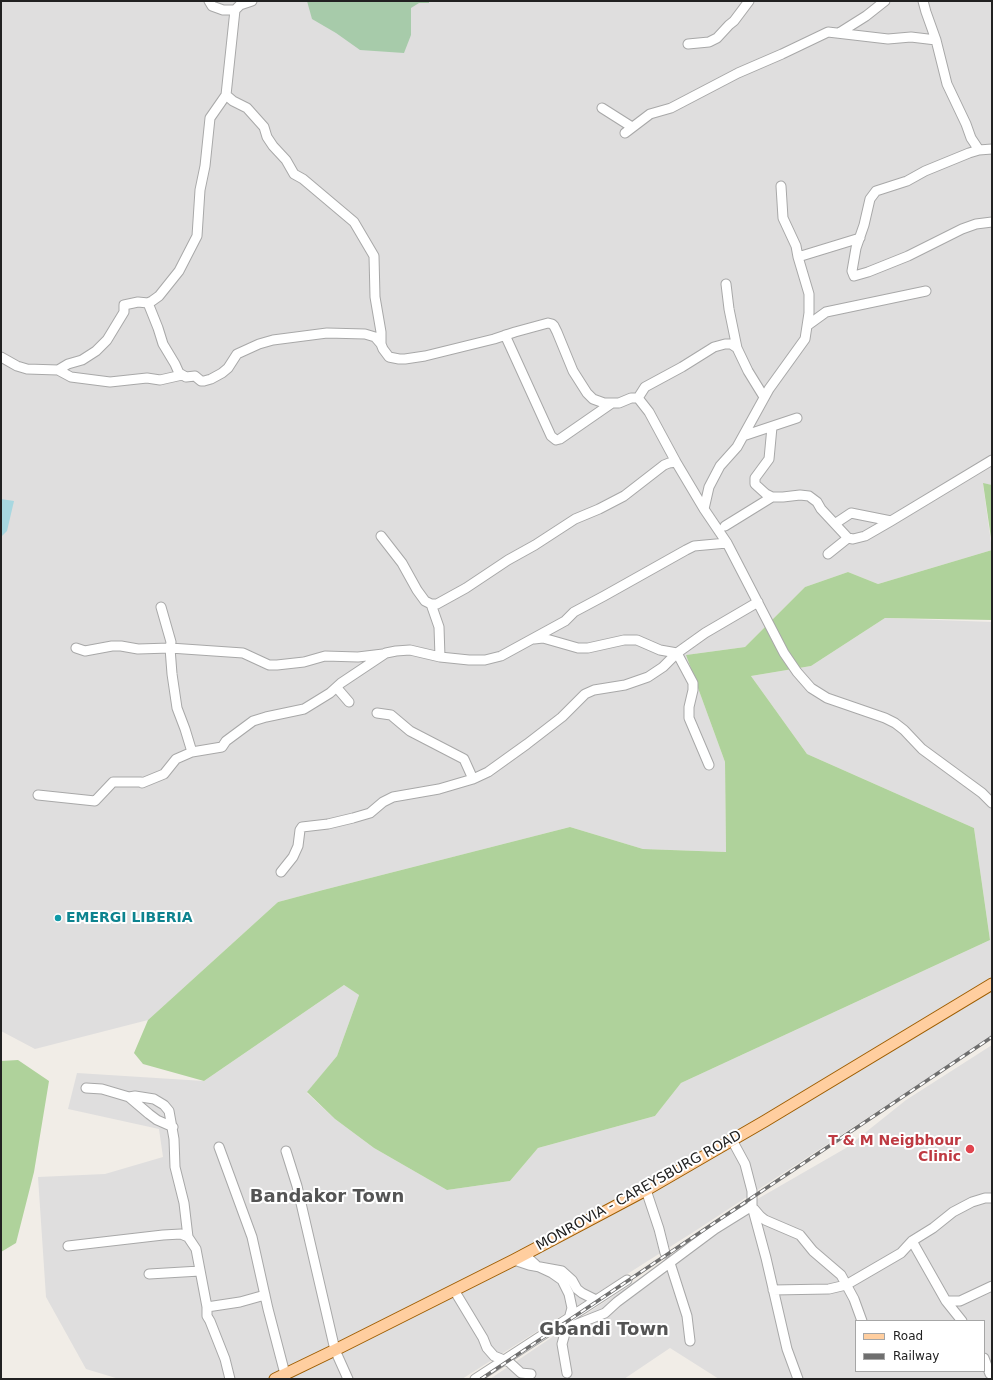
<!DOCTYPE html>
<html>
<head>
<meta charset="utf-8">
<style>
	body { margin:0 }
	#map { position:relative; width:993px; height:1380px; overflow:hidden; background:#f1ede7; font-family:"DejaVu Sans",sans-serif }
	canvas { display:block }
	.frame { position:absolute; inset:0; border:2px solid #212121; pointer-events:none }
	.legend { position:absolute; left:855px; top:1320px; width:130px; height:52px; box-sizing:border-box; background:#fff; border:1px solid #a6a6a6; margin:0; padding:5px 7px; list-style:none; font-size:12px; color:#212121 }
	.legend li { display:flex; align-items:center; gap:8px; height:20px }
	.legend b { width:20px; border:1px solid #a6a6a6 }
</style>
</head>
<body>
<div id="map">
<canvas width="993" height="1380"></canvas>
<div class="frame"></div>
<ul class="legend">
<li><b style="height:5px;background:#ffce9f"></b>Road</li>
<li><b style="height:5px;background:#6f6f6f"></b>Railway</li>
</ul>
</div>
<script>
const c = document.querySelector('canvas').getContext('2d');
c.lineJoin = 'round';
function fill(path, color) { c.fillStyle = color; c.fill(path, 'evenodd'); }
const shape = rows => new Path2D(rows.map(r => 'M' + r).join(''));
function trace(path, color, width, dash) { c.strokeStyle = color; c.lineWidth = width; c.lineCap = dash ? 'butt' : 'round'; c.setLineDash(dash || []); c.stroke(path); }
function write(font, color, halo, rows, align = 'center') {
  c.font = font + ' "DejaVu Sans",sans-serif'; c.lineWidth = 4; c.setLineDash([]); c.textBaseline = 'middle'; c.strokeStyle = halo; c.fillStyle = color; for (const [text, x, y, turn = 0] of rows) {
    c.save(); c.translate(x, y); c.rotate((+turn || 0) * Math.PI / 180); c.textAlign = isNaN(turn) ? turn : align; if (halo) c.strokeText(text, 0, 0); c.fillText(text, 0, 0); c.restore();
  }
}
fill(shape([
	[1,1,992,1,992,485,983,484,992,550,878,584,848,572,805,587,745,647,686,655,725,762,726,852,643,849,570,827,323,890,278,902,148,1020,35,1049,1,1031],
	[885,618,992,622,992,1036,695,1231,462,1379,119,1379,86,1369,46,1297,38,1177,105,1174,163,1157,159,1129,68,1109,77,1073,204,1081,344,985,359,995,337,1056,307,1093,335,1119,374,1148,447,1190,510,1181,538,1148,655,1116,681,1083,990,940,974,828,807,754,751,676,811,666],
	[992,1045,992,1379,719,1379,670,1348,624,1379,490,1379,754,1201,846,1148,906,1100],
	[856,1321,984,1321,984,1371,856,1371]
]), '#dfdede');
fill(shape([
	[983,483,992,485,992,545],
	[992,550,992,620,885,618,811,666,751,676,807,754,974,828,990,940,681,1083,655,1116,538,1148,510,1181,447,1190,374,1148,335,1119,307,1092,337,1056,359,995,344,985,204,1081,143,1064,134,1053,148,1020,278,902,323,890,570,827,643,849,726,852,725,762,686,655,745,647,805,587,848,572,878,584],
	[18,1060,49,1081,34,1172,16,1243,1,1252,1,1061]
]), '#afd29b');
fill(shape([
	[307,1,429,1,429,3,419,3,411,8,411,35,404,53,360,50,336,33,312,19]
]), '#a7cbaa');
fill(shape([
	[1,499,14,501,7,531,1,537]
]), '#a7d7e0');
const minor = shape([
	[209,1,212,6,223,10,235,10],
	[923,1,926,12,936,40,947,84,966,124,971,138,979,150],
	[839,33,866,16,885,1],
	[688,44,709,42,717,38,729,25,734,21,749,1],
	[226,95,233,101,247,108,264,127,267,137,273,146,286,160,294,174,303,179,354,222,374,256,375,297,381,332,381,344],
	[602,108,632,127],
	[625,133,650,114,671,108,738,73,782,54,828,32,888,39,911,37,936,40],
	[992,149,979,150,969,153,925,171,907,181,876,191,870,199,864,225,856,248,852,271,854,276,868,272,908,256,962,229,976,224,992,222],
	[798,257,860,238],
	[726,284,729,309,737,348,748,371,764,397],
	[148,303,158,328,163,344,175,364,179,373,186,377,195,376,201,381,204,381,211,379,222,373,228,368,237,354,259,344,273,340,327,333,365,334,375,337,381,344,383,349,389,357,399,359,405,359,425,356,494,339,515,332,548,323,552,324,554,326,557,332,573,371,587,393,593,399,604,403,619,403,631,398,638,398,649,412,676,462,704,509,727,543,784,653,797,672,811,688,827,698,885,718,895,723,904,730,922,749,982,793,992,803],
	[808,325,826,312,926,291],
	[505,335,551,436,556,440,560,439,612,403],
	[1,357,17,366,27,369,58,370,68,364,82,360,96,351,107,340,124,312,124,305,138,302,148,303,152,301,159,296,179,271,197,236,200,190,205,166,210,118,226,95,235,10,240,5,252,1],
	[58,370,71,377,110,382,147,378,160,380,182,375],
	[638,398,645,387,682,367,714,347,725,344,731,344,737,348],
	[772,427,769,459,755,478,755,484,766,494,772,497,783,497,800,495,809,496,817,502,821,509,848,538,853,539,865,536,891,521,992,460],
	[743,436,797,418],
	[704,509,709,487,720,466,737,447,769,389,805,339,809,313,809,294,798,257,796,246,783,218,781,186],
	[836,523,851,513,891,521],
	[725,526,772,497],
	[381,536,402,563,417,590,425,601,431,604,437,604,466,588,508,560,535,545,575,519,599,509,624,496,664,465,669,463,676,462],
	[828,554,848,538],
	[431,604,439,627,440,657],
	[161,607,171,642,170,648,172,674,177,708,185,729,192,752],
	[534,639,543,638,578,648,588,648,624,640,637,640,660,650,677,653,693,683,693,690,689,707,689,718,709,765],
	[76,648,85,651,112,646,121,646,138,649,170,648,243,653,269,665,277,665,304,662,325,656,358,657,383,654],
	[337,688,349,702],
	[377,713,391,715,410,731,464,759,473,779],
	[142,783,164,774,176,759,192,752,222,747,226,741,253,721,266,717,304,709,330,693,341,683,386,653,396,651,410,650,440,657,469,660,485,660,501,656,565,621,574,612,604,596,686,550,694,546,727,543],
	[38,795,95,801,113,782,141,782],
	[281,872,293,857,298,846,300,830,302,827,328,824,353,818,370,813,383,802,393,797,439,789,473,779,488,772,527,744,562,717,585,694,594,690,625,685,648,677,663,667,677,653,705,633,758,602],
	[86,1088,102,1089,129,1097,135,1096,154,1099,164,1105,169,1111,174,1139,175,1167,184,1203,188,1237],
	[129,1097,149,1114,157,1120,173,1127],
	[219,1147,252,1237,268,1309,285,1374],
	[286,1151,297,1186,335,1350,348,1379],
	[646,1190,659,1229,665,1253],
	[752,1206,766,1258,787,1349,798,1379],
	[754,1209,760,1216,765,1220,800,1235,813,1251,841,1275,854,1299,862,1321],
	[912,1241,946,1301,962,1321],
	[68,1246,163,1235,181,1234,188,1237,196,1249,207,1307,207,1316,210,1321,225,1359,230,1379],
	[524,1254,537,1266,552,1273,562,1280,569,1294,572,1308,562,1344,567,1373],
	[514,1260,529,1265,562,1271,572,1280,577,1289,582,1293,596,1300],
	[670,1263,687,1316,690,1341],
	[149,1274,200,1271],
	[454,1290,483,1338,487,1348,494,1356,509,1362,521,1373,531,1374],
	[773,1290,829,1289,846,1285,901,1253,912,1241,933,1228,953,1212,972,1202,985,1198,992,1198],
	[946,1301,960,1301,992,1286],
	[207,1307,240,1302,265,1295],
	[567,1328,605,1313,617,1302,715,1229,752,1206,752,1191,745,1164,732,1140],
	[984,1358,990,1374],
	[475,1379,627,1280]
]);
const major = shape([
	[275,1379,335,1350,514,1260,646,1190,765,1121,992,984]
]);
trace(minor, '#a8a8a8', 11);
trace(major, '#9e5d00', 13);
trace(minor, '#fff', 9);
trace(major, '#ffce9f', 11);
const rail = shape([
	[481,1379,992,1037]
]);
trace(rail, '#6f6f6f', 3.5);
trace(rail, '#fff', 2, [6]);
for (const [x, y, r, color] of [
	[58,918,4,"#0f9aa8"],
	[970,1149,5,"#e0444e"]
]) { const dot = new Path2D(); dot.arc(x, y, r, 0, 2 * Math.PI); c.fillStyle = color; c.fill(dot); trace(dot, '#fff', 1.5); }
write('bold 14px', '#0d838f', '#fff', [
	["EMERGI LIBERIA",66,918]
], 'left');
write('bold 14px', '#be3a42', '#fff', [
	["T & M Neigbhour",961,1141],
	["Clinic",961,1157]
], 'right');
write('14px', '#212121', '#fff', [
	["MONROVIA - CAREYSBURG ROAD",639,1191,-29]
]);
write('bold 18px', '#545454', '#fff', [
	["Bandakor Town",327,1197],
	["Gbandi Town",604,1330]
]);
</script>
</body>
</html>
